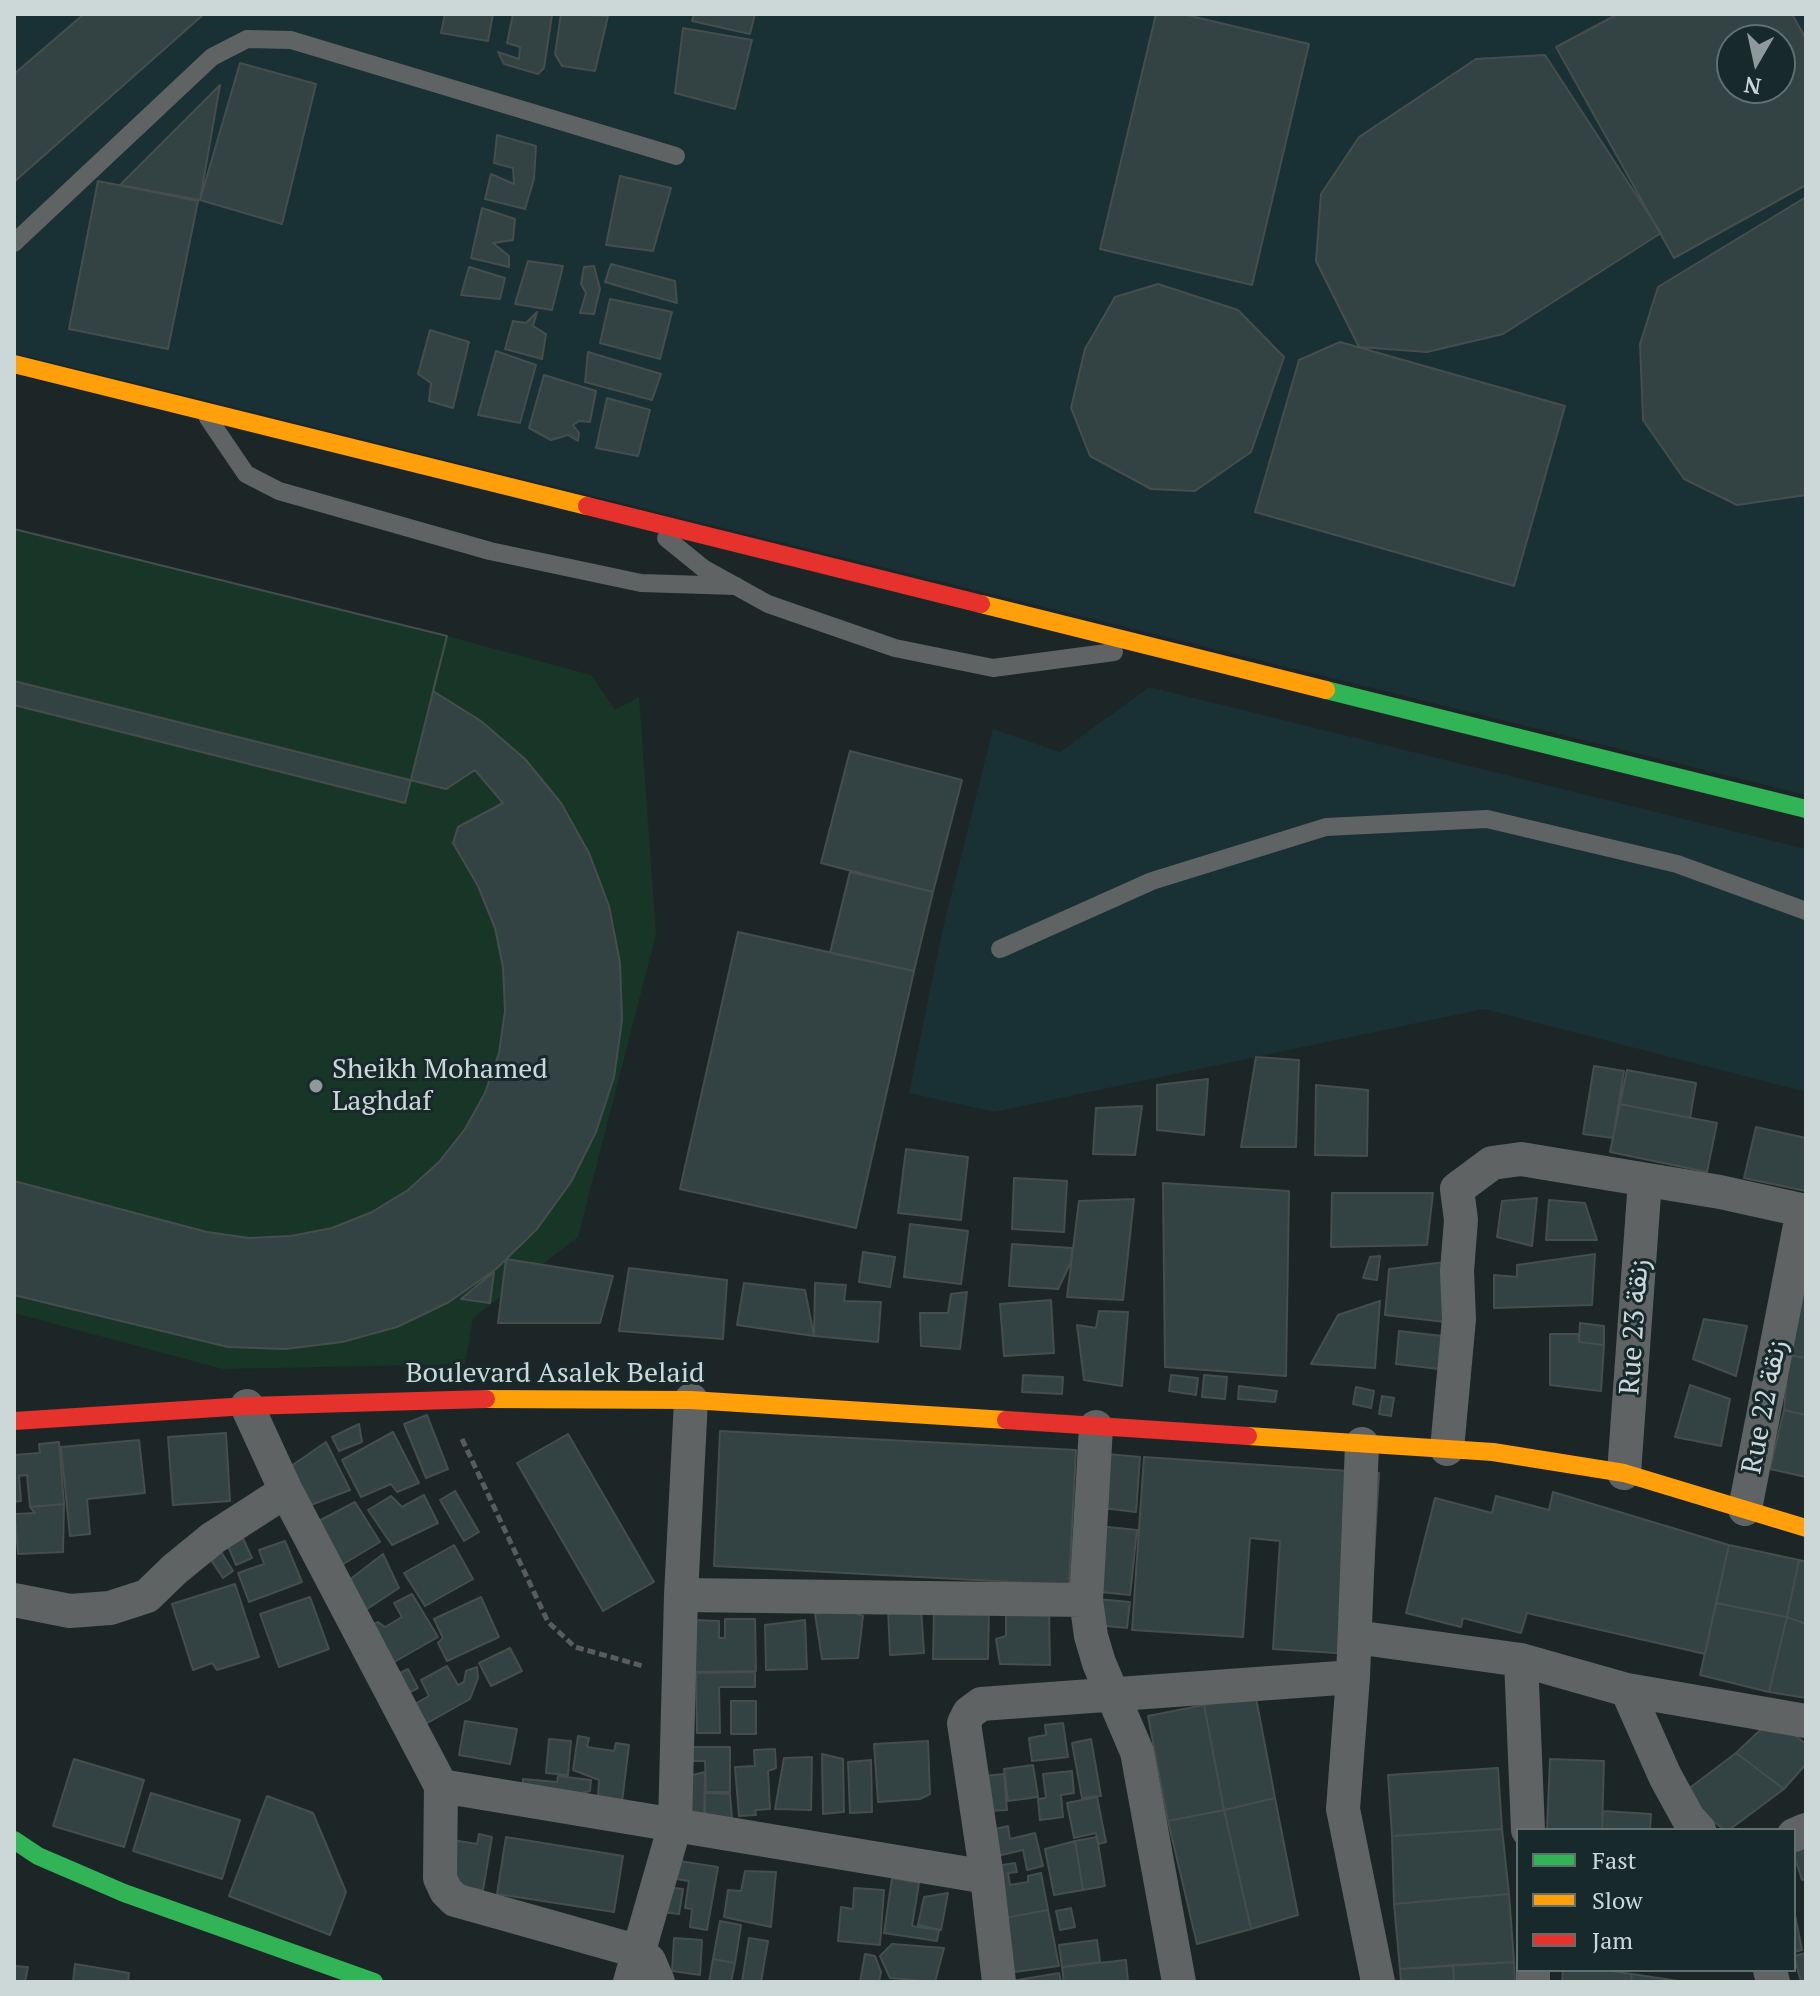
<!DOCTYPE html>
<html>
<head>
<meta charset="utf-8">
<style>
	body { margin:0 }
	#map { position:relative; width:1820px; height:1996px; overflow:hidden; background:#1c2627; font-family:"PT Serif",serif }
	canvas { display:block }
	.frame { position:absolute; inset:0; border:16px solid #ccd7d8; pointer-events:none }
	.legend { position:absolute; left:1516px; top:1828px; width:280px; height:144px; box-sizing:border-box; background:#18292b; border:2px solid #606f70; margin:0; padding:10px 14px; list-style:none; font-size:24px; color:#ccd7d8 }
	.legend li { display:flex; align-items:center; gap:16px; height:40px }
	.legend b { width:40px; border:2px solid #606f70 }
	.north { position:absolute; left:1716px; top:24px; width:80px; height:80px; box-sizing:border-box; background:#18292b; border:2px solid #606f70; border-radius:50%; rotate:189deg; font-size:22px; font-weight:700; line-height:32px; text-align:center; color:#ccd7d8 }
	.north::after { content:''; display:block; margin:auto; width:28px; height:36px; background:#8e999a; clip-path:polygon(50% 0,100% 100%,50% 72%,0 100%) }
</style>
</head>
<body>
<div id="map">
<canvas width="1820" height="1996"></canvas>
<div class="frame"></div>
<ul class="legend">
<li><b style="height:10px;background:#30b455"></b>Fast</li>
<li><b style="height:10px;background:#ff9f0a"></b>Slow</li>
<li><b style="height:10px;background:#e5322d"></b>Jam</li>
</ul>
<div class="north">N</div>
</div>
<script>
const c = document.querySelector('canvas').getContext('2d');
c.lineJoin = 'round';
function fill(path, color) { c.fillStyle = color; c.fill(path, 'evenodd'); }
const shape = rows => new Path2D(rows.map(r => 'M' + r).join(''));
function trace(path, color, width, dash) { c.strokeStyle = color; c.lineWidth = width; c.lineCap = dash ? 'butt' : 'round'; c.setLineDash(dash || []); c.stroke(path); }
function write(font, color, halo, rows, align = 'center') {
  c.font = font + ' "PT Serif",Vazirmatn,serif'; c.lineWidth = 6; c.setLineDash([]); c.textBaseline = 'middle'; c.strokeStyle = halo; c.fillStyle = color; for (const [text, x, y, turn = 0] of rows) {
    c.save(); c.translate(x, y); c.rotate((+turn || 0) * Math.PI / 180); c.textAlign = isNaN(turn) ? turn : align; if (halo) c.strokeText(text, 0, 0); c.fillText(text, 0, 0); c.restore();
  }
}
fill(shape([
	[14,14,1806,14,1806,795,14,353],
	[1732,40,1780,40,1780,88,1732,88],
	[1149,687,1806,849,1806,1092,1484,1009,994,1112,909,1093,943,928,993,729,1060,752]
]), '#193034');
fill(shape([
	[14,529,447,636,591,675,615,710,639,697,656,934,578,1237,473,1318,465,1364,223,1369,14,1313]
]), '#183627');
const building = shape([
	[84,14,204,14,14,182,14,74,84,14],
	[445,14,493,14,488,41,441,33,445,14],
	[513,14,552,15,544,68,538,74,504,64,498,52,519,59,520,47,507,43,513,14],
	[561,14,608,16,595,71,562,66,555,54,561,14],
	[694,14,755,14,750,34,692,21,694,14],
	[1156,14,1182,14,1309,44,1252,285,1100,249,1156,14],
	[1618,14,1792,14,1806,39,1806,185,1674,258,1556,47,1618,14],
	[1732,40,1780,40,1780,88,1732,88,1732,40],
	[683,28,752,40,735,109,675,93,683,28],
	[1545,55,1661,233,1503,334,1427,352,1359,347,1316,261,1321,194,1359,137,1476,59,1545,55],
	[240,63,316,84,282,224,200,200,240,63],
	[220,85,200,200,120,185,220,85],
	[497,135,536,146,534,179,525,209,485,199,491,174,514,184,513,168,494,163,497,135],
	[620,176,671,188,653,251,606,245,620,176],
	[98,181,198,201,168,349,69,329,98,181],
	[1806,197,1806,495,1737,505,1684,479,1643,420,1640,344,1658,287,1806,197],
	[482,208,515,219,513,240,493,243,509,256,509,267,471,258,482,208],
	[528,261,563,266,552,310,515,304,528,261],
	[611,264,675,281,677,303,605,282,611,264],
	[594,266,600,289,594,314,580,313,586,293,581,284,584,267,594,266],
	[469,267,505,278,500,299,461,295,469,267],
	[1158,284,1238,310,1284,357,1251,452,1195,491,1151,489,1090,456,1071,408,1085,349,1115,297,1158,284],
	[610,299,672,312,660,359,600,343,610,299],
	[537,312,533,326,546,334,542,359,505,349,513,321,526,323,537,312],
	[430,330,469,342,453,408,429,401,431,383,418,374,430,330],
	[1340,342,1565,406,1514,586,1255,512,1299,360,1340,342],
	[496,351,536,365,520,423,478,415,496,351],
	[588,352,661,374,652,400,585,382,588,352],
	[544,375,596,391,590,422,579,421,573,425,579,433,578,441,568,435,551,440,529,428,544,375],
	[607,398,650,410,638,456,596,448,607,398],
	[14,529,447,636,433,691,481,721,525,759,561,803,589,853,609,906,620,963,622,1020,614,1077,596,1132,571,1182,537,1229,496,1269,449,1302,397,1327,342,1342,285,1349,228,1347,14,1295,14,1181,207,1232,249,1238,291,1236,332,1228,372,1212,408,1190,439,1162,465,1129,485,1093,499,1053,505,1011,503,967,495,928,478,886,453,843,458,827,503,803,475,770,446,789,14,681,14,529],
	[14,529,447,636,405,803,14,705,14,529],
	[850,751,962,780,933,892,821,863,850,751],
	[850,872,933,892,914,971,830,953,850,872],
	[738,932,914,971,856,1228,680,1189,738,932],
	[1256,1057,1299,1060,1296,1147,1241,1147,1256,1057],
	[1594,1066,1624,1071,1613,1138,1583,1134,1594,1066],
	[1627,1070,1696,1083,1690,1118,1620,1104,1627,1070],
	[1208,1079,1204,1135,1157,1130,1157,1085,1208,1079],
	[1316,1085,1368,1090,1367,1156,1315,1155,1316,1085],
	[1620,1104,1717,1123,1707,1172,1610,1152,1620,1104],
	[1142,1106,1135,1155,1093,1154,1096,1108,1142,1106],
	[1756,1127,1806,1138,1806,1191,1744,1178,1756,1127],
	[906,1149,968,1157,961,1220,898,1213,906,1149],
	[1014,1178,1067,1181,1064,1232,1012,1229,1014,1178],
	[1163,1183,1289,1191,1286,1376,1165,1367,1163,1183],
	[1332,1193,1433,1193,1427,1245,1331,1247,1332,1193],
	[1537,1198,1532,1246,1497,1237,1502,1201,1537,1198],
	[1134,1199,1123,1300,1067,1297,1079,1201,1134,1199],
	[1549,1200,1585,1203,1597,1240,1546,1240,1549,1200],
	[910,1224,968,1231,961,1284,904,1277,910,1224],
	[1012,1244,1072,1248,1071,1262,1058,1289,1009,1286,1012,1244],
	[863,1252,895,1257,890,1287,859,1282,863,1252],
	[1595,1254,1592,1305,1494,1308,1494,1275,1517,1277,1517,1265,1595,1254],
	[1380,1256,1377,1280,1363,1278,1370,1257,1380,1256],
	[1806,1258,1806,1358,1789,1355,1806,1258],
	[506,1259,613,1276,600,1323,498,1323,506,1259],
	[1445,1262,1445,1322,1385,1315,1389,1269,1445,1262],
	[629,1268,727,1280,723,1339,619,1331,629,1268],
	[494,1272,490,1303,461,1299,479,1284,494,1272],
	[744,1283,805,1290,814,1336,737,1325,744,1283],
	[815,1283,846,1285,844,1301,881,1302,878,1342,814,1336,815,1283],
	[967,1292,960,1349,921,1346,920,1313,948,1313,951,1294,967,1292],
	[1051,1300,1054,1353,1004,1356,1000,1304,1051,1300],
	[1380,1301,1375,1368,1311,1364,1338,1315,1380,1301],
	[1099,1311,1128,1312,1122,1386,1084,1380,1077,1325,1096,1328,1099,1311],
	[1704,1319,1747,1326,1736,1376,1693,1359,1704,1319],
	[1580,1323,1604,1326,1604,1345,1579,1342,1580,1323],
	[1399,1331,1442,1336,1439,1369,1396,1364,1399,1331],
	[1550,1334,1578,1334,1579,1342,1604,1345,1601,1391,1550,1385,1550,1334],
	[1789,1355,1806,1358,1806,1415,1784,1410,1789,1355],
	[1023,1375,1063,1377,1062,1394,1022,1392,1023,1375],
	[1171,1375,1198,1378,1196,1395,1169,1391,1171,1375],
	[1204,1375,1227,1377,1225,1399,1202,1397,1204,1375],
	[1690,1385,1730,1399,1721,1446,1675,1437,1690,1385],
	[1239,1386,1277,1391,1275,1402,1238,1399,1239,1386],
	[1356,1387,1374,1391,1371,1408,1353,1404,1356,1387],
	[1382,1396,1394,1398,1391,1416,1379,1414,1382,1396],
	[1784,1410,1806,1415,1806,1477,1770,1469,1784,1410],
	[427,1415,448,1469,426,1478,404,1424,427,1415],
	[359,1424,362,1442,339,1451,332,1437,359,1424],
	[720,1431,1076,1450,1069,1585,714,1566,720,1431],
	[393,1432,419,1483,397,1492,391,1484,361,1497,342,1460,393,1432],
	[226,1433,230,1501,173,1505,168,1437,226,1433],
	[568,1434,654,1582,603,1611,517,1463,568,1434],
	[139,1440,145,1493,87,1499,90,1534,70,1536,61,1447,139,1440],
	[59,1442,64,1504,30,1507,27,1475,19,1476,21,1501,14,1502,14,1455,40,1453,39,1444,59,1442],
	[326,1442,350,1490,303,1508,284,1471,326,1442],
	[1107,1454,1140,1457,1136,1512,1102,1508,1107,1454],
	[1144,1457,1379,1473,1368,1655,1273,1649,1280,1541,1250,1538,1243,1637,1132,1630,1144,1457],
	[455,1491,479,1532,464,1541,440,1500,455,1491],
	[1553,1492,1729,1545,1705,1654,1527,1613,1521,1633,1463,1618,1461,1627,1406,1613,1435,1498,1492,1513,1496,1496,1549,1510,1553,1492],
	[424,1495,438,1523,392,1545,368,1510,391,1496,402,1507,424,1495],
	[355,1502,380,1542,340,1566,313,1524,355,1502],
	[64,1504,63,1552,18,1554,15,1514,35,1513,30,1507,64,1504],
	[1098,1526,1137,1530,1130,1595,1091,1591,1098,1526],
	[240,1532,252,1558,236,1565,225,1539,240,1532],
	[285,1541,302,1582,249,1602,238,1573,264,1564,259,1550,285,1541],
	[454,1545,473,1579,425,1606,404,1573,454,1545],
	[1729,1545,1799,1560,1787,1617,1716,1603,1729,1545],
	[218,1547,233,1571,223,1578,207,1554,218,1547],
	[383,1554,399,1588,361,1613,344,1584,383,1554],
	[1799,1560,1806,1562,1806,1624,1787,1617,1799,1560],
	[235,1584,259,1657,217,1670,212,1663,193,1670,172,1604,235,1584],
	[412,1594,438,1637,389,1665,368,1627,378,1622,385,1627,402,1617,394,1603,412,1594],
	[310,1597,329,1649,279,1667,260,1614,310,1597],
	[481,1597,499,1637,447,1661,438,1643,443,1638,434,1619,481,1597],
	[1097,1599,1130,1602,1127,1628,1095,1625,1097,1599],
	[1716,1603,1787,1617,1769,1692,1700,1675,1716,1603],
	[888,1608,921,1608,924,1653,890,1655,888,1608],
	[1049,1608,1050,1665,1000,1664,996,1639,1006,1636,1006,1611,1049,1608],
	[844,1609,863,1616,858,1658,822,1659,815,1614,844,1609],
	[934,1609,989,1609,988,1659,933,1659,934,1609],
	[1787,1617,1806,1624,1806,1698,1769,1692,1787,1617],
	[725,1619,755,1619,756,1671,694,1672,694,1620,719,1621,719,1638,725,1638,725,1619],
	[805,1620,807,1669,766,1670,765,1625,805,1620],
	[510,1648,522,1671,491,1686,479,1663,510,1648],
	[447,1666,458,1685,464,1682,466,1671,477,1667,478,1678,470,1699,422,1726,411,1706,429,1696,421,1680,447,1666],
	[408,1669,418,1688,402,1696,392,1677,408,1669],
	[755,1672,755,1687,719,1687,720,1733,697,1733,696,1673,755,1672],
	[1256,1698,1275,1798,1224,1810,1204,1705,1256,1698],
	[731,1701,756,1701,756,1734,731,1734,731,1701],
	[1204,1705,1224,1810,1168,1821,1148,1716,1204,1705],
	[1773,1718,1806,1744,1806,1764,1784,1789,1736,1753,1773,1718],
	[465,1721,517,1729,510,1764,459,1755,465,1721],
	[1063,1723,1068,1757,1032,1761,1029,1738,1046,1735,1045,1725,1063,1723],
	[578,1736,589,1738,587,1747,614,1751,616,1743,629,1745,622,1802,598,1797,599,1780,573,1770,578,1736],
	[549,1739,571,1741,568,1775,546,1773,549,1739],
	[1091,1739,1101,1796,1082,1798,1072,1743,1091,1739],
	[928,1741,930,1794,920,1799,878,1802,874,1744,928,1741],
	[691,1747,730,1747,730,1792,706,1792,705,1761,692,1761,691,1747],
	[775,1749,776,1768,768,1771,770,1809,755,1810,756,1815,739,1816,735,1767,755,1766,754,1750,775,1749],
	[1736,1753,1784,1789,1729,1830,1725,1830,1679,1796,1736,1753],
	[822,1754,843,1759,844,1812,823,1814,822,1754],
	[812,1757,811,1810,775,1809,784,1758,812,1757],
	[74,1759,144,1780,124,1847,53,1826,74,1759],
	[1550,1759,1604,1761,1602,1830,1547,1830,1550,1759],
	[871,1760,872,1812,850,1813,848,1762,871,1760],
	[1033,1765,1038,1797,1008,1801,1004,1769,1033,1765],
	[1498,1768,1502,1829,1392,1836,1388,1775,1498,1768],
	[1072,1771,1074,1793,1061,1795,1063,1817,1040,1820,1038,1799,1046,1798,1043,1774,1072,1771],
	[705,1772,704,1819,687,1819,685,1777,705,1772],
	[1004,1774,1007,1810,986,1811,984,1776,1004,1774],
	[558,1776,591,1780,590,1791,562,1798,522,1793,523,1779,557,1782,558,1776],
	[151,1793,240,1820,222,1879,133,1851,151,1793],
	[705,1793,730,1794,732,1819,705,1819,705,1793],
	[267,1796,313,1813,346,1892,330,1935,229,1896,267,1796],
	[1097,1797,1106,1842,1098,1844,1096,1833,1074,1838,1067,1803,1097,1797],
	[1275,1798,1298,1915,1251,1929,1224,1810,1275,1798],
	[1224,1810,1251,1929,1197,1944,1168,1821,1224,1810],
	[1603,1811,1651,1814,1650,1830,1602,1830,1603,1811],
	[1008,1826,1010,1839,1035,1833,1043,1866,1027,1870,1023,1850,997,1856,991,1830,1008,1826],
	[1502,1829,1509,1894,1394,1904,1392,1836,1502,1829],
	[479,1834,492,1837,483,1890,454,1886,453,1840,477,1844,479,1834],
	[506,1837,623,1856,614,1912,497,1894,506,1837],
	[1097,1837,1105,1886,1083,1890,1075,1841,1097,1837],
	[1075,1841,1083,1890,1054,1895,1045,1849,1075,1841],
	[1806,1841,1806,1879,1802,1880,1794,1855,1794,1844,1806,1841],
	[679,1861,718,1867,707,1930,690,1927,692,1909,685,1908,689,1881,676,1879,679,1861],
	[1015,1863,1017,1872,1008,1873,1010,1885,1028,1882,1028,1876,1041,1873,1048,1910,999,1919,990,1867,1015,1863],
	[745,1871,776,1872,771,1927,724,1917,728,1890,741,1891,745,1871],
	[892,1878,919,1883,912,1926,939,1930,937,1941,884,1933,892,1878],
	[666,1887,683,1889,679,1914,662,1912,666,1887],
	[854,1888,884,1890,880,1945,838,1941,841,1907,853,1909,854,1888],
	[948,1893,941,1930,918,1925,924,1897,948,1893],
	[1509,1894,1514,1962,1400,1969,1394,1904,1509,1894],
	[1071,1908,1075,1927,1060,1930,1056,1911,1071,1908],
	[1048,1910,1059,1966,1007,1973,999,1919,1048,1910],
	[1794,1910,1802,1950,1794,1952,1794,1910],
	[720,1921,741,1925,735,1963,713,1959,720,1921],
	[674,1938,702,1940,700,1975,672,1971,674,1938],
	[749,1938,768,1941,761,1982,742,1982,749,1938],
	[1097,1940,1100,1962,1062,1967,1059,1945,1097,1940],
	[892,1944,944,1948,935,1982,890,1978,880,1956,892,1944],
	[1806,1953,1806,1982,1801,1982,1794,1956,1806,1953],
	[865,1954,875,1956,881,1972,879,1982,860,1982,865,1954],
	[713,1959,735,1963,731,1982,709,1982,713,1959],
	[1126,1960,1128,1982,1064,1982,1062,1967,1126,1960],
	[1514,1962,1515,1982,1454,1982,1453,1965,1514,1962],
	[75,1964,129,1973,128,1982,73,1982,75,1964],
	[1453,1965,1454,1982,1401,1982,1400,1969,1453,1965],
	[14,1966,28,1967,25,1982,14,1982,14,1966],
	[1563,1970,1604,1970,1632,1974,1631,1982,1562,1982,1563,1970],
	[1059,1973,1061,1982,1012,1981,1059,1973],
	[1632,1974,1685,1982,1631,1982,1632,1974]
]);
fill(building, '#334242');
trace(building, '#454e4d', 2);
trace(shape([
	[462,1439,548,1622,575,1647,643,1666]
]), '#585c5d', 5, [8, 4]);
trace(shape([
	[14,243,212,57,247,39,291,40,676,156],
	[208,418,246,474,279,491,490,551,641,583,736,586],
	[666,538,703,568,768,604,895,648,993,668,1114,652],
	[1000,949,1152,881,1326,827,1487,819,1677,864,1806,911]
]), '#606364', 18);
trace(shape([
	[247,1406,286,1491,441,1786,440,1878,446,1891,455,1900,640,1952,649,1961,658,1982],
	[1096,1427,1086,1600,1091,1636,1099,1663,1137,1752,1179,1982],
	[1362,1444,1353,1677,1343,1809,1378,1982],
	[1447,1449,1459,1319,1457,1271,1461,1220,1457,1189,1492,1163,1521,1159,1720,1192,1806,1211],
	[1624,1473,1645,1180],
	[1745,1509,1803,1210],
	[681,1595,1086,1600],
	[14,1600,70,1611,110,1608,147,1596,175,1569,213,1538,286,1491],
	[1355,1637,1521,1660,1627,1690,1665,1776,1688,1818,1699,1830],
	[1521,1660,1528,1830],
	[1627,1690,1806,1721],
	[441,1786,987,1877],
	[1794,1835,1806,1830],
	[1533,1970,1533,1982],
	[1770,1970,1773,1982],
	[630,1982,675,1825,681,1595,691,1400],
	[999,1982,987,1877,964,1723,969,1713,981,1704,1353,1677]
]), '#606364', 34);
trace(shape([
	[1326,690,1806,809],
	[14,1840,38,1856,124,1893,374,1982]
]), '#30b455', 18);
trace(shape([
	[14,364,587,506],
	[981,604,1326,690],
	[486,1399,691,1400,1006,1420],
	[1248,1436,1493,1452,1624,1473,1806,1528]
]), '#ff9f0a', 18);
trace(shape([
	[587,506,981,604],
	[1006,1420,1248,1436],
	[14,1421,247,1406,486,1399]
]), '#e5322d', 18);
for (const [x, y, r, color] of [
	[316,1086,8,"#8e999a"]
]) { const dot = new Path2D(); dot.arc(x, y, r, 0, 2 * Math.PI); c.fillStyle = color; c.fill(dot); trace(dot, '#18292b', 3); }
write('28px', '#ccd7d8', '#18292b', [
	["Sheikh Mohamed",332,1070],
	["Laghdaf",332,1102]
], 'left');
write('28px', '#ccd7d8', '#18292b', [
	["Rue 23 زنقة",1635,1327,-86],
	["Boulevard Asalek Belaid",555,1374],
	["Rue 22 زنقة",1765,1407,-79]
]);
</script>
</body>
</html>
